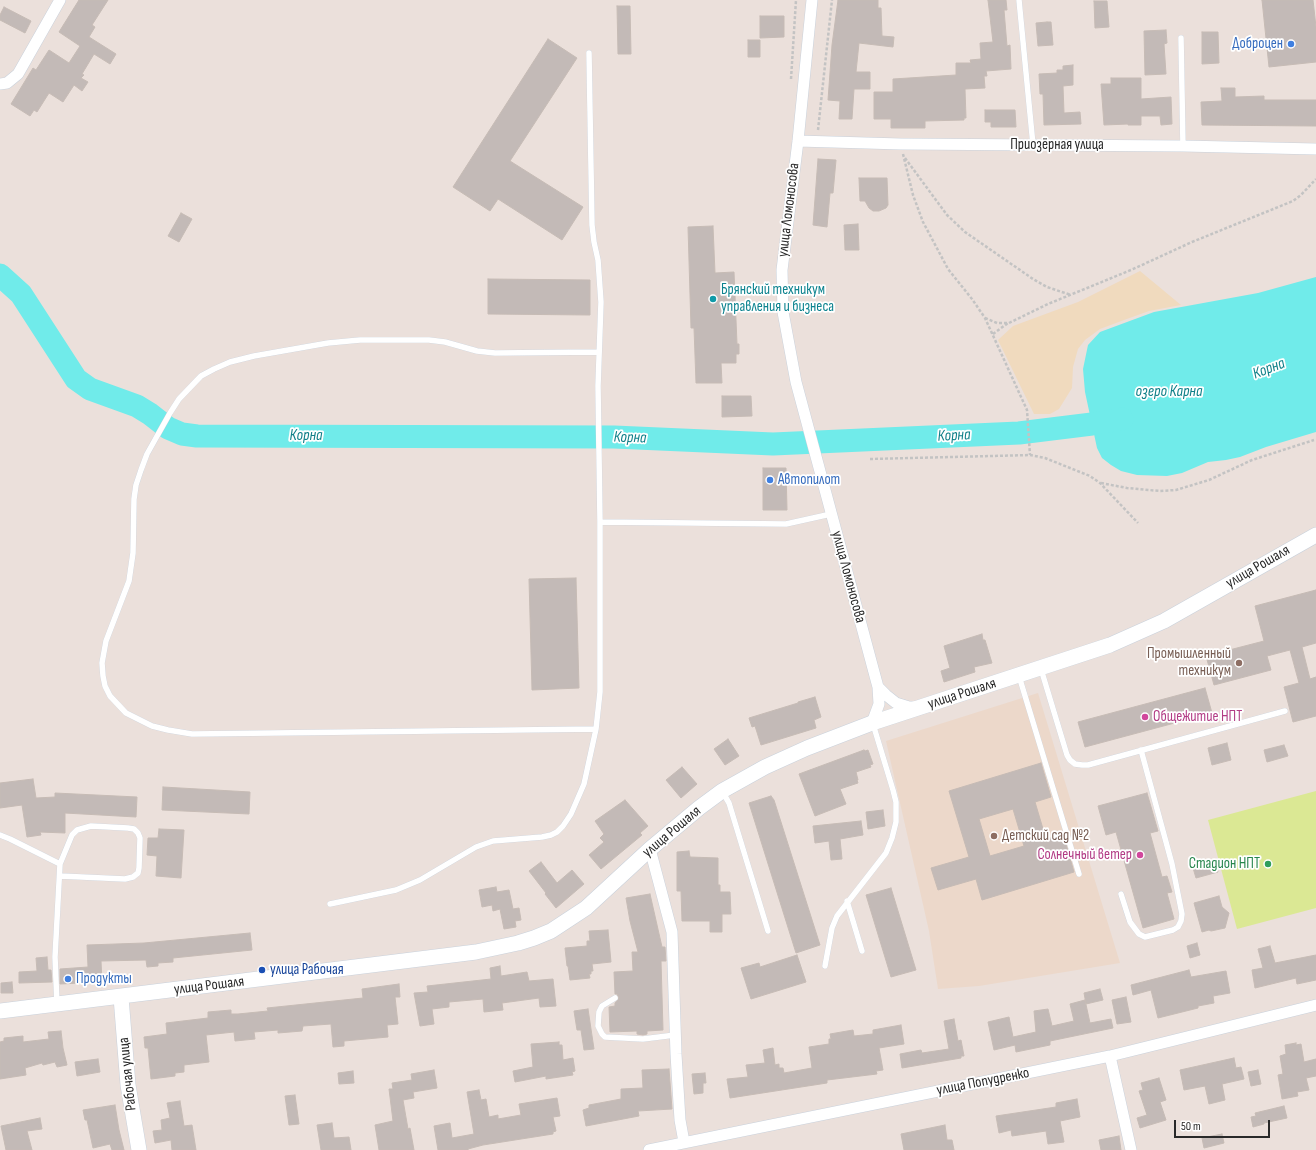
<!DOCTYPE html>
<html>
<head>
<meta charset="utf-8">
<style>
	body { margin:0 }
	#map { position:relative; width:1316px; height:1150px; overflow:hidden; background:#ebe0db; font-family:"Sofia Sans Condensed",sans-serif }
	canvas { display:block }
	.scale { position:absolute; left:1174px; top:1120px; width:96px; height:18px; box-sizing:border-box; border:2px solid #292929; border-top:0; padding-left:5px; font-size:12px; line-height:14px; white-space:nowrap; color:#292929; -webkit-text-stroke:3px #fff; paint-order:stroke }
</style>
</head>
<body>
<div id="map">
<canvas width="1316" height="1150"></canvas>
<div class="scale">50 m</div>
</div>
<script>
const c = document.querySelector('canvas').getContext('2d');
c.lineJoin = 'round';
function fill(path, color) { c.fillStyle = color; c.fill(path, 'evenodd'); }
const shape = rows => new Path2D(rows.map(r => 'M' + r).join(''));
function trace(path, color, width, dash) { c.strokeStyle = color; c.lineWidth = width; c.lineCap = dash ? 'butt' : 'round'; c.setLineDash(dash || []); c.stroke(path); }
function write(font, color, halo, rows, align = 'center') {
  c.font = font + ' "Sofia Sans Condensed",sans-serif'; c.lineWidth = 3.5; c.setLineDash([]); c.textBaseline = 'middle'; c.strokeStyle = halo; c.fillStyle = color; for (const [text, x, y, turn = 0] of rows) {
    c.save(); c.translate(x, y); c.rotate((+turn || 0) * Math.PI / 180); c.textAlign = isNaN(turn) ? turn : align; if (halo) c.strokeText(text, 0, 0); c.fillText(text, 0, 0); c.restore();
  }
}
fill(shape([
	[1038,693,1120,963,979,986,938,989,929,931,886,741]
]), '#ecd8ca');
fill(shape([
	[1140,271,1181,305,1149,311,1124,320,1100,329,1085,340,1078,349,1073,367,1072,388,1059,409,1050,414,1034,414,998,340,1013,326,1078,302]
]), '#f0dabe');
fill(shape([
	[1316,791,1316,908,1237,929,1208,820]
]), '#dbe894');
fill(shape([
	[1316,277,1316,432,1266,447,1240,457,1226,460,1208,462,1182,473,1167,476,1137,475,1121,471,1111,465,1102,458,1097,448,1085,392,1083,369,1088,345,1100,332,1154,312,1258,293]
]), '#70ebea');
trace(shape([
	[0,275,21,294,76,379,90,389,137,406,150,414,168,428,182,434,197,436,614,437,773,444,1019,433,1092,424,1122,419]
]), '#70ebea', 23);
const building = shape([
	[79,0,108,0,92,25,95,27,89,37,116,54,110,64,94,54,82,74,84,75,81,78,88,82,82,91,74,85,63,102,49,93,37,112,34,110,30,116,11,104,33,68,36,70,49,50,69,63,80,46,59,32,79,0],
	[838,0,878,0,878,8,881,8,882,36,894,37,893,47,859,43,856,72,870,72,870,89,854,89,852,119,839,119,840,101,828,100,832,45,838,0],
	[988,0,1006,0,1007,10,1004,10,1007,46,1010,45,1011,69,986,71,987,76,984,76,985,88,965,89,966,118,964,118,964,120,925,121,925,128,891,128,891,119,874,119,874,92,893,92,893,79,956,75,956,63,971,63,970,60,981,59,980,43,993,42,988,0],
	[1262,0,1313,0,1316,27,1316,62,1269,67,1262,0],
	[1094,1,1107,1,1109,27,1095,28,1094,1],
	[617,6,630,6,631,54,618,54,617,6],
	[4,7,31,21,25,33,0,20,0,15,4,7],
	[760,16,784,16,784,37,760,38,760,16],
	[1047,22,1051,22,1053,45,1038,46,1036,23,1047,22],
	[1166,30,1167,43,1164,44,1166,74,1145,75,1144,31,1166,30],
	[1202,32,1218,32,1219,63,1202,64,1202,32],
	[548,39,577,58,510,161,583,207,562,240,498,199,490,211,453,187,548,39],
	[748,40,760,40,760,57,748,57,748,40],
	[1073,65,1073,85,1063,86,1064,113,1080,112,1081,124,1044,125,1043,94,1040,94,1039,74,1057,73,1057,70,1063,70,1063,66,1073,65],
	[1111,78,1141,78,1141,99,1171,97,1172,124,1161,125,1160,116,1141,116,1141,125,1128,125,1128,124,1104,125,1101,84,1111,84,1111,78],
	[1221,88,1235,88,1235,97,1264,96,1264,100,1316,100,1316,126,1202,125,1201,102,1222,101,1221,88],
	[985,110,1015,110,1016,127,991,127,991,122,985,122,985,110],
	[818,159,836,160,833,193,830,193,827,227,813,225,818,159],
	[859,178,887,178,888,205,886,208,879,211,873,211,869,208,865,201,860,201,859,178],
	[181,213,192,219,179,242,168,236,181,213],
	[858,224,859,250,845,250,844,225,858,224],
	[713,226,715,273,734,272,737,344,739,344,739,354,736,354,736,363,721,363,722,383,696,383,694,328,691,328,688,227,713,226],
	[488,279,590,280,590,315,488,314,488,279],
	[722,396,751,396,752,416,722,417,722,396],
	[763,468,786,468,787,510,763,510,763,468],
	[576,578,579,688,532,690,529,579,576,578],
	[1316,590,1316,643,1302,647,1310,679,1316,677,1316,716,1293,722,1284,687,1299,683,1290,650,1267,656,1271,670,1214,685,1206,656,1264,641,1255,606,1316,590],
	[982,634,983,640,985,640,992,663,974,667,975,672,944,682,941,671,950,668,944,646,982,634],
	[1205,688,1212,713,1085,747,1078,722,1205,688],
	[815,697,821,717,814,720,816,728,761,745,755,726,752,727,749,718,798,703,798,702,815,697],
	[728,739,739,756,725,765,714,749,728,739],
	[1227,743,1231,760,1212,765,1208,748,1227,743],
	[1284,745,1288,756,1267,762,1264,750,1284,745],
	[864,750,865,751,868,750,873,764,870,765,871,767,856,772,858,780,857,780,858,783,840,789,846,804,815,816,799,774,864,750],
	[1041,763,1051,797,1035,802,1046,839,1063,834,1074,872,982,900,976,879,938,890,931,868,969,857,949,791,1041,763],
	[1013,809,1024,846,990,856,979,819,1013,809],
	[682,767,697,784,681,798,666,780,682,767],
	[33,779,36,798,55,797,55,793,137,797,136,817,65,813,65,833,40,832,41,835,27,837,22,805,0,808,0,783,33,779],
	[163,787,250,792,249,814,162,810,163,787],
	[1147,793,1158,831,1150,833,1162,877,1167,876,1172,892,1167,893,1174,919,1143,928,1116,832,1106,835,1098,806,1147,793],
	[771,796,774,800,820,945,796,953,749,803,771,796],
	[625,800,648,826,640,833,642,835,601,869,589,855,604,842,600,838,604,834,595,821,625,800],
	[883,810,885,826,868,829,866,812,883,810],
	[861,821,863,835,840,839,842,859,831,860,829,841,815,843,813,826,861,821],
	[159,829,184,830,181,878,156,876,157,856,147,855,148,838,158,838,159,829],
	[689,851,690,857,718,858,718,885,720,885,720,892,730,892,731,914,722,914,722,932,710,932,710,921,682,921,681,891,677,891,677,852,689,851],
	[1215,861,1218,872,1196,878,1193,868,1215,861],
	[541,862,557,883,572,870,584,884,556,908,545,894,546,893,529,871,541,862],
	[496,887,497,892,509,890,513,909,519,908,521,920,515,921,516,927,504,929,500,909,493,911,492,905,482,907,479,890,496,887],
	[891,888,916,970,891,977,866,895,891,888],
	[650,894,662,947,665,947,666,961,661,961,663,1030,647,1031,647,1034,643,1035,637,1034,637,1031,610,1032,609,1007,615,1006,615,1003,619,998,617,994,615,994,614,972,633,971,632,952,638,952,630,921,626,898,650,894],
	[1219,896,1222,907,1229,913,1225,928,1211,931,1209,930,1202,932,1194,903,1219,896],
	[608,930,611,962,592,964,593,971,591,971,591,974,589,974,590,978,570,980,568,966,567,966,565,948,587,946,587,941,590,941,589,931,608,930],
	[250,933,252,950,173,958,173,962,158,963,158,966,147,967,146,960,101,961,102,982,60,984,60,969,88,967,87,945,144,943,250,933],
	[1197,943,1200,955,1190,958,1187,946,1197,943],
	[1270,946,1275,963,1316,955,1316,980,1297,984,1296,978,1255,988,1252,970,1263,968,1258,949,1270,946],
	[797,955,806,982,751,999,741,968,759,963,760,967,797,955],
	[47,957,48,970,51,970,52,982,19,983,19,972,37,971,36,958,47,957],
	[500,966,501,976,527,972,529,981,553,979,556,1006,540,1007,539,998,502,1003,503,1010,484,1012,483,999,449,1002,449,1007,432,1009,434,1024,420,1026,414,993,428,992,427,986,491,979,490,968,500,966],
	[1189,970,1191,977,1226,971,1230,993,1213,996,1214,1003,1198,1006,1198,1008,1158,1018,1151,990,1133,995,1131,985,1189,970],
	[12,982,13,993,1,993,1,983,12,982],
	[399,984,400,997,395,997,398,1024,387,1025,388,1037,344,1041,344,1046,333,1047,331,1024,303,1026,302,1031,278,1033,278,1030,254,1032,255,1039,235,1041,234,1032,206,1035,209,1062,184,1065,184,1072,175,1073,175,1076,151,1079,148,1048,145,1048,144,1037,167,1034,166,1023,208,1018,208,1012,231,1010,231,1014,238,1014,268,1011,267,1008,363,998,362,989,399,984],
	[1100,989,1103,1000,1086,1004,1084,993,1100,989],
	[1126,997,1131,1022,1117,1024,1112,1000,1126,997],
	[1085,1000,1090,1023,1111,1019,1113,1028,1050,1041,1050,1045,1016,1052,1015,1045,994,1050,988,1022,1009,1017,1013,1037,1036,1032,1034,1011,1048,1009,1052,1026,1074,1021,1070,1004,1085,1000],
	[588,1009,594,1049,584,1050,581,1030,577,1030,574,1011,588,1009],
	[954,1019,958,1041,961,1040,964,1056,961,1056,961,1058,902,1068,900,1054,921,1050,922,1053,949,1049,944,1021,954,1019],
	[901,1025,904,1044,879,1048,883,1070,876,1071,877,1074,827,1080,827,1083,730,1098,727,1079,748,1077,746,1065,765,1063,763,1050,773,1048,775,1065,779,1064,779,1068,783,1068,784,1073,812,1068,809,1047,829,1044,829,1039,831,1039,830,1034,853,1030,854,1036,873,1034,873,1030,901,1025],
	[61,1031,63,1048,67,1065,57,1067,55,1062,43,1065,42,1063,25,1068,26,1075,0,1079,0,1042,4,1041,4,1038,23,1036,23,1042,49,1039,48,1032,61,1031],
	[559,1042,559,1045,562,1045,563,1060,573,1058,575,1071,572,1072,573,1075,546,1079,546,1076,515,1082,513,1071,533,1067,531,1044,559,1042],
	[1296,1043,1296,1045,1301,1044,1304,1062,1316,1059,1316,1076,1306,1078,1309,1090,1297,1092,1298,1096,1282,1099,1278,1075,1283,1074,1280,1056,1286,1054,1285,1045,1296,1043],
	[1234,1058,1236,1068,1241,1067,1244,1079,1222,1084,1225,1100,1209,1104,1205,1086,1184,1090,1180,1070,1234,1058],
	[98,1059,100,1072,77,1076,75,1062,98,1059],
	[669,1069,672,1109,638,1111,639,1116,586,1126,583,1110,589,1108,589,1105,621,1099,621,1089,643,1088,642,1070,669,1069],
	[434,1070,437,1088,413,1092,414,1098,403,1100,408,1129,410,1128,414,1150,379,1150,375,1125,393,1121,389,1089,393,1089,392,1083,412,1080,411,1074,434,1070],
	[1258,1070,1261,1084,1251,1086,1248,1072,1258,1070],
	[353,1071,354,1083,339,1084,338,1073,353,1071],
	[705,1073,706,1083,703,1083,703,1093,694,1094,692,1074,705,1073],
	[1159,1078,1166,1100,1160,1102,1166,1120,1140,1128,1137,1118,1147,1115,1139,1091,1143,1090,1141,1083,1159,1078],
	[479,1090,481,1100,486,1099,489,1117,498,1115,498,1119,521,1115,519,1104,557,1098,560,1116,553,1117,556,1131,553,1132,553,1134,483,1145,468,1149,468,1150,438,1150,434,1126,450,1123,452,1138,474,1134,467,1092,479,1090],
	[295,1095,299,1124,289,1125,285,1096,295,1095],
	[1077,1099,1080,1117,1060,1121,1064,1142,1048,1144,1046,1131,1012,1136,1011,1130,999,1133,996,1116,1056,1107,1056,1103,1077,1099],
	[180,1101,184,1126,192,1125,196,1150,172,1150,171,1140,155,1143,153,1131,162,1130,161,1120,170,1118,167,1103,180,1101],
	[115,1105,119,1130,124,1150,112,1150,110,1144,93,1148,87,1120,85,1120,83,1110,115,1105],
	[1284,1106,1287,1118,1264,1123,1264,1124,1253,1127,1251,1117,1256,1116,1255,1113,1284,1106],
	[40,1118,42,1129,27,1131,32,1150,6,1150,1,1126,40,1118],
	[332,1123,334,1138,349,1137,351,1150,321,1150,317,1125,332,1123],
	[945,1125,947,1140,952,1140,954,1150,904,1150,901,1134,945,1125],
	[1222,1134,1224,1143,1204,1148,1202,1138,1222,1134],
	[1119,1136,1121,1150,1101,1150,1099,1140,1119,1136]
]);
fill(building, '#c3bab7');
trace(building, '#c6bbb5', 1);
const lane = shape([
	[1019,0,1033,145],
	[1181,38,1183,146],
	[600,522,786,524,831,514],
	[1041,669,1067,755,1070,760,1075,764,1082,765,1088,765,1285,711],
	[1019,676,1079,874],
	[596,729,192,734,168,730,152,726,126,713,110,696,105,686,103,676,102,663,106,641,129,581,133,553,134,499,136,485,141,470,147,454,170,413,179,399,201,376,214,369,230,362,254,356,328,343,360,340,429,340,445,342,477,351,495,353,598,352],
	[722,791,729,803,768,931],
	[0,835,10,839,60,864,55,957,57,1004],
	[60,876,125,879,133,877,138,873,139,868,140,838,138,833,134,829,128,828,91,826,77,830,72,835,60,864],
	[1121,894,1130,922,1139,934,1145,937,1173,930,1178,927,1181,921,1182,914,1172,864,1141,750],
	[847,901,862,951],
	[330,904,396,890,420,880,476,847,493,841,542,837,551,835,557,832,563,826,571,814,584,784,596,729,600,692,600,522,598,386,601,302,598,260,594,242,592,225,589,53],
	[825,966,832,928,837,916,886,853,892,838,896,822,896,802,893,790,873,724],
	[615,998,602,1006,599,1012,598,1026,602,1034,605,1037,643,1039,675,1035]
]);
const street = shape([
	[812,0,798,141,782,270,783,312,796,382,878,687,879,704,872,723],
	[0,84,7,83,18,74,60,0],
	[798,141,901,144,1183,146,1316,149],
	[878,687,886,695,896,703,909,707,916,707],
	[650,849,672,932,676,1054,680,1120,684,1142],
	[1110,1056,1131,1150],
	[649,1150,1110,1056,1316,1005]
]);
const secondary = shape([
	[121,997,128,1085,139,1150],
	[0,1011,476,952,518,943,534,938,551,931,586,908,650,849,699,808,722,791,765,767,807,748,872,723,1110,645,1164,621,1316,535]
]);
trace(lane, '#c9d1db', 6);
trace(street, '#c9d1db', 12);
trace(secondary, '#c9d1db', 16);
trace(shape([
	[791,79,796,0],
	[818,130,832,0],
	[903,154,913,195,923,222,948,269,972,299,985,318,1027,410,1030,455],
	[905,158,947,215,965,232,1033,279,1047,287,1071,295],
	[985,318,997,323,1009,323,1048,304,1131,270,1192,242,1293,201,1301,195,1316,179],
	[993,334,1008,323],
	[870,459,1030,455,1045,458,1090,476,1100,483,1138,523],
	[1101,483,1127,488,1160,491,1176,490,1209,480,1252,460,1314,440]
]), '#c3c3c3', 2.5, [3, 2]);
trace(lane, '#fff', 5.5);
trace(street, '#fff', 11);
trace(secondary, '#fff', 15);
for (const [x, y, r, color] of [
	[1291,44,4,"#3f7fe0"],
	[713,299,4,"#0f9aa8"],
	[770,480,4,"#3f7fe0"],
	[1239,663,4,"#8d6e63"],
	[1145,717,4,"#d1479c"],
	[994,836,4,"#8d6e63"],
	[1140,855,4,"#d1479c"],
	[1268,864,4,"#2e9e5b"],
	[262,970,4,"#1a4fb4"],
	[68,979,4,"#3f7fe0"]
]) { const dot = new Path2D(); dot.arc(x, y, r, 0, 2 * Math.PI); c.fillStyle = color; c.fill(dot); trace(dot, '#fff', 1.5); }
write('15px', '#366cbe', '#fff', [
	["Доброцен",1283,44,"right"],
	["Автопилот",778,480],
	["Продукты",76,979]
], 'left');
write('15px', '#292929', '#fff', [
	["Приозёрная улица",1057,145],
	["улица Ломоносова",789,210,-83],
	["улица Рошаля",1258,567,-30],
	["улица Ломоносова",848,577,75],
	["улица Рошаля",962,694,-18],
	["улица Рошаля",672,832,-40],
	["улица Рошаля",209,986,-7],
	["Рабочая улица",128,1074,-96],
	["улица Попудренко",983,1082,-11]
]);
write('15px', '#0d838f', '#fff', [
	["Брянский техникум",721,290],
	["управления и бизнеса",721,307]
], 'left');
write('15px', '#785e54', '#fff', [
	["Промышленный",1231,654],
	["техникум",1231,671],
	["Детский сад №2",1002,836,"left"]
], 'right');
write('15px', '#b23c85', '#fff', [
	["Общежитие НПТ",1153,717],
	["Солнечный ветер",1132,855,"right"]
], 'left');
write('15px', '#27864d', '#fff', [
	["Стадион НПТ",1260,864]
], 'right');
write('15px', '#164399', '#fff', [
	["улица Рабочая",270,970]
], 'left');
write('italic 16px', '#108089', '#fff', [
	["Корна",1269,369,-21],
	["озеро Карна",1169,392],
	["Корна",306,436],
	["Корна",954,436,-3],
	["Корна",630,438,2]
]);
</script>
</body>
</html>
